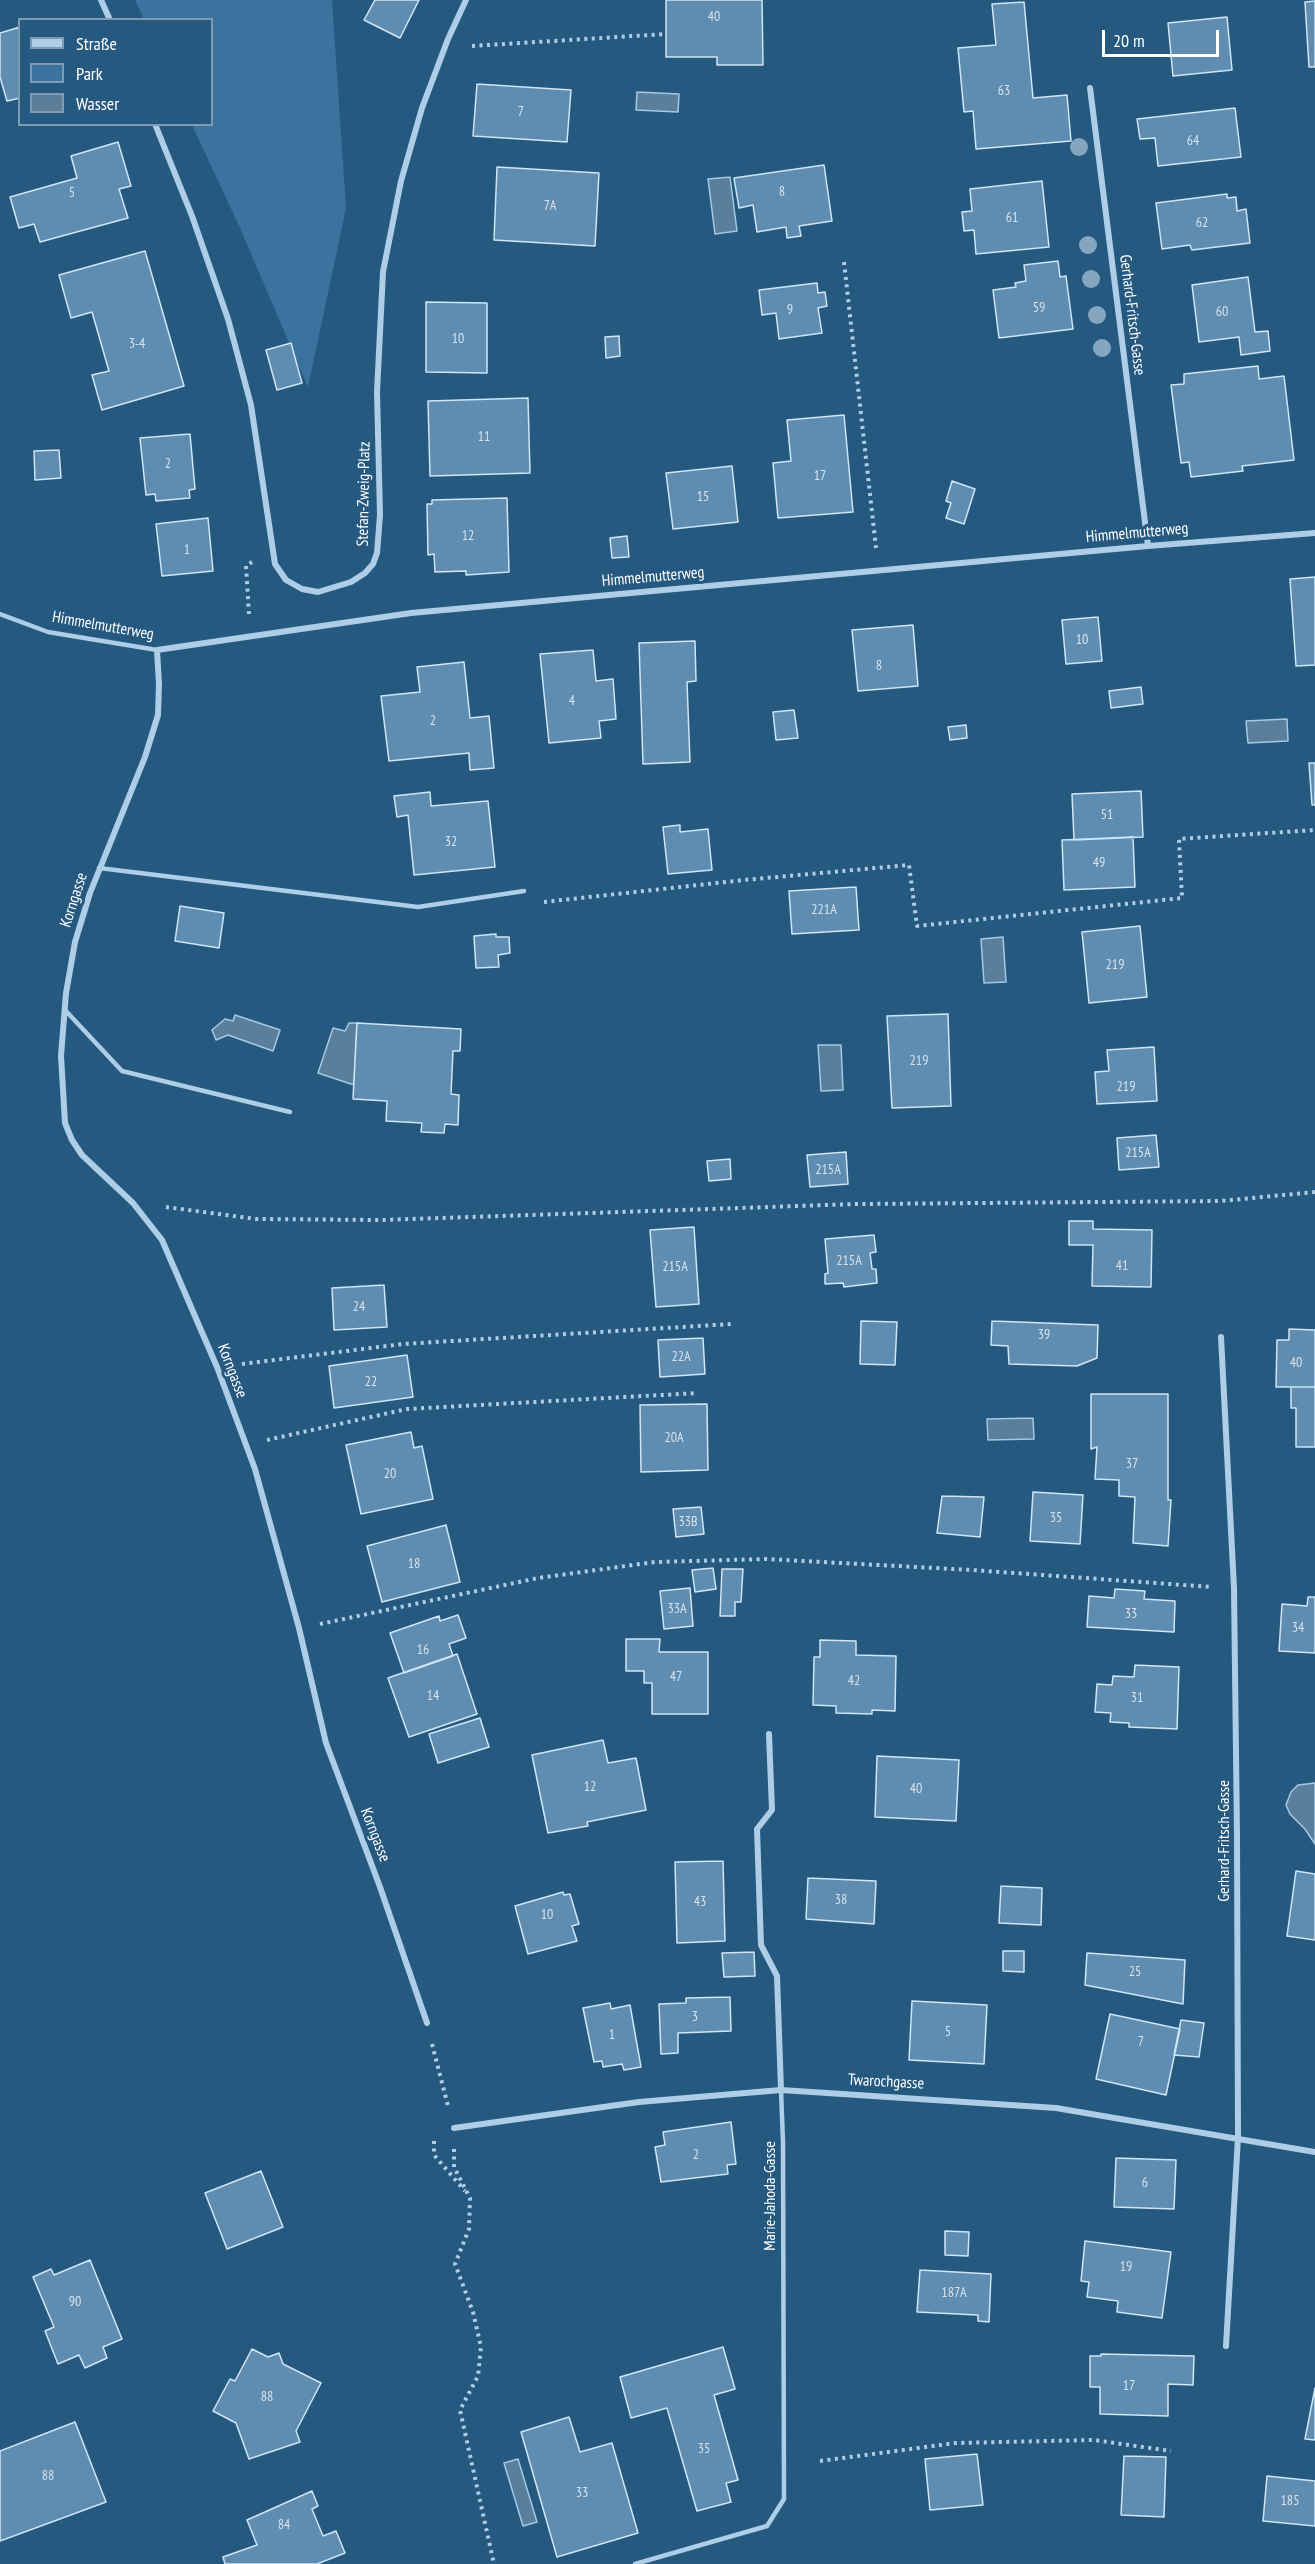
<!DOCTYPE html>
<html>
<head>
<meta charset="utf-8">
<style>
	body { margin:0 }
	#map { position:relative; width:1315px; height:2564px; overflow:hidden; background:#265980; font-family:"PT Sans Narrow",sans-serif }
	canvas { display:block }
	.legend { position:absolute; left:18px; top:18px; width:195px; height:108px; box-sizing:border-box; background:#265980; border:2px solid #7d9bb3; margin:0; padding:8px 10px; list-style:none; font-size:18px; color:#fff }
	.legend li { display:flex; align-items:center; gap:12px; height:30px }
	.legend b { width:30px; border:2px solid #7d9bb3 }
	.scale { position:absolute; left:1102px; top:30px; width:117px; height:27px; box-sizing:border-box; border:3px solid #fff; border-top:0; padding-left:8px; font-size:18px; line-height:21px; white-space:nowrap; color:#fff; -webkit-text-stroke:4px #265980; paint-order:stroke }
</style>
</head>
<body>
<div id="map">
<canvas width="1315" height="2564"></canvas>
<ul class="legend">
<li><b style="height:8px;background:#adcee6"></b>Straße</li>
<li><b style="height:16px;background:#3a739e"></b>Park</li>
<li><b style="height:16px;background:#5b7f9b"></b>Wasser</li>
</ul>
<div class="scale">20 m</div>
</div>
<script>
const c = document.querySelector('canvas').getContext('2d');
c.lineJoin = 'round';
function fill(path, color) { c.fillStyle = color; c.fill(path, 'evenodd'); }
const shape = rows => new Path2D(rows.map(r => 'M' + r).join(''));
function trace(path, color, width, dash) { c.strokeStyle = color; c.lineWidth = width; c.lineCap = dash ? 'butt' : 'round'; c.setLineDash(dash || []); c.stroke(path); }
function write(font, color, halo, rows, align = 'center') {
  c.font = font + ' "PT Sans Narrow",sans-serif'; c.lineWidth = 6; c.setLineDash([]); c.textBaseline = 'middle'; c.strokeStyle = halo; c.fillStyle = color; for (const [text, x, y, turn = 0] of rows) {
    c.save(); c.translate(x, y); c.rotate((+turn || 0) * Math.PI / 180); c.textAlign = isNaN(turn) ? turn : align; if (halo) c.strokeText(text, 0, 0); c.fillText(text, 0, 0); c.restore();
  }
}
fill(shape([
	[135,0,332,0,346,208,308,387,240,228,192,125,212,124,212,20,144,19]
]), '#3a739e');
const water = shape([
	[637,92,679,94,678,112,636,110,637,92],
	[730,177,737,231,715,234,708,179,730,177],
	[1287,719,1288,741,1248,743,1246,721,1287,719],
	[1003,937,1006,982,984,983,981,939,1003,937],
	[235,1015,280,1030,273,1051,228,1035,216,1040,212,1030,225,1019,233,1021,235,1015],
	[349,1023,357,1023,354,1085,318,1073,333,1028,345,1031,349,1023],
	[818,1045,841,1045,843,1090,821,1091,818,1045],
	[1033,1418,1034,1439,988,1440,987,1419,1033,1418],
	[1315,1783,1315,1844,1305,1829,1290,1814,1286,1805,1291,1792,1298,1785,1315,1783],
	[518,2459,537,2522,523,2526,504,2463,518,2459]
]);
fill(water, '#5b7f9b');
trace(water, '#a2cae7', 1.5);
const building = shape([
	[375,0,419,0,400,38,364,20,375,0],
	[666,0,762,0,763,65,717,65,717,57,666,57,666,0],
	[1315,1,1315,67,1309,67,1305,2,1315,1],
	[1024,2,1033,98,1067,95,1071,141,976,149,973,111,964,112,958,48,996,45,992,4,1024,2],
	[1227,17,1232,70,1173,76,1168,23,1227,17],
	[20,27,20,98,7,101,0,77,0,33,20,27],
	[477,84,571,90,567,142,473,136,477,84],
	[1235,108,1241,157,1158,166,1155,138,1140,139,1137,119,1235,108],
	[118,142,131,186,119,189,128,218,40,242,34,224,19,228,10,197,77,178,71,156,118,142],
	[824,165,832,221,799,226,801,236,787,238,786,227,757,232,753,205,739,208,734,178,824,165],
	[497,167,599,173,595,246,494,240,497,167],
	[1042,181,1049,247,976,254,974,230,964,231,962,212,972,211,970,189,1042,181],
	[1227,194,1227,198,1236,197,1237,211,1246,209,1250,243,1192,250,1190,245,1162,249,1156,203,1227,194],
	[145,251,184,386,102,410,92,375,109,371,92,312,71,318,59,275,145,251],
	[1058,261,1060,277,1066,276,1073,329,999,338,993,290,1016,287,1015,283,1026,281,1024,265,1058,261],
	[1248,277,1255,332,1268,331,1270,351,1241,355,1239,337,1199,342,1192,285,1248,277],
	[817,283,818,293,825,292,827,306,818,308,822,333,779,339,776,313,762,315,759,290,817,283],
	[426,302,487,303,487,373,426,372,426,302],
	[619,336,620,356,606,358,605,337,619,336],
	[291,343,302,383,277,390,266,350,291,343],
	[1258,366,1259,379,1284,376,1294,460,1242,466,1243,471,1191,477,1189,462,1181,463,1171,385,1184,384,1184,374,1258,366],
	[528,398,530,473,430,476,428,401,528,398],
	[844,415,853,512,778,518,773,463,791,461,787,420,844,415],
	[190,434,195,489,189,490,190,498,156,501,155,494,146,495,140,438,190,434],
	[59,450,61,478,35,480,34,451,59,450],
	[732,466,738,522,673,529,666,473,732,466],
	[952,481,975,489,964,524,946,518,951,503,946,501,952,481],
	[507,498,509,572,466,575,466,571,435,572,434,554,428,555,427,504,432,504,432,500,507,498],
	[208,518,213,571,162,576,156,524,208,518],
	[627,536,629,557,612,558,610,538,627,536],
	[1315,577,1315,665,1296,666,1290,579,1315,577],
	[1098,617,1102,661,1066,664,1062,620,1098,617],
	[913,625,918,686,858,691,852,630,913,625],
	[695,641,696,681,687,682,690,762,643,764,639,643,695,641],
	[593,650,596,681,613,679,616,719,599,721,601,738,549,743,540,654,593,650],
	[464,662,470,718,489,716,494,768,470,770,469,753,389,761,381,696,420,692,417,667,464,662],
	[1141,687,1143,704,1111,708,1109,691,1141,687],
	[794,710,798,738,776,740,773,712,794,710],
	[966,725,967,738,950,740,948,727,966,725],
	[1309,763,1315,763,1315,805,1312,805,1309,763],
	[1141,791,1143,837,1074,840,1072,794,1141,791],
	[430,792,431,806,488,801,495,867,414,875,408,815,397,817,394,796,430,792],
	[680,825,680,832,708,829,712,870,668,874,663,827,680,825],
	[1133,837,1135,887,1064,890,1062,840,1133,837],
	[856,887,859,930,792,934,789,891,856,887],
	[180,906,224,913,219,948,175,941,180,906],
	[1140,926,1147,997,1089,1003,1082,932,1140,926],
	[496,934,496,937,509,937,510,953,498,955,499,967,476,968,474,936,496,934],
	[948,1014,951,1106,892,1108,887,1016,948,1014],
	[357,1023,461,1029,460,1051,453,1051,451,1094,459,1095,458,1125,445,1124,444,1133,421,1132,422,1123,386,1121,387,1101,353,1099,357,1023],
	[1154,1047,1157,1101,1097,1104,1095,1072,1109,1071,1107,1050,1154,1047],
	[1156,1135,1159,1167,1119,1170,1117,1138,1156,1135],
	[846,1152,848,1184,810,1187,807,1155,846,1152],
	[730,1159,731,1179,709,1181,707,1161,730,1159],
	[1069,1221,1093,1221,1093,1229,1152,1230,1151,1287,1092,1286,1093,1245,1069,1245,1069,1221],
	[694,1227,699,1304,656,1307,650,1230,694,1227],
	[874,1235,876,1252,870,1253,872,1269,876,1269,877,1283,844,1287,843,1283,825,1284,825,1274,828,1273,825,1239,874,1235],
	[384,1285,387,1327,334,1330,332,1288,384,1285],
	[861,1321,897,1322,895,1365,860,1364,861,1321],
	[992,1321,1098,1325,1097,1358,1077,1366,1009,1364,1008,1346,991,1345,992,1321],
	[1289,1329,1315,1330,1315,1387,1276,1387,1277,1340,1289,1340,1289,1329],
	[703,1338,705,1374,660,1377,658,1340,703,1338],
	[407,1355,413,1397,334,1408,329,1366,407,1355],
	[1291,1387,1315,1387,1315,1447,1296,1447,1296,1408,1291,1408,1291,1387],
	[1091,1394,1168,1394,1168,1500,1171,1500,1168,1546,1133,1543,1135,1497,1119,1496,1119,1480,1095,1479,1097,1447,1091,1449,1091,1394],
	[707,1404,708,1470,641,1472,640,1405,707,1404],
	[411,1432,414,1448,422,1446,433,1499,361,1514,346,1445,411,1432],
	[1033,1492,1083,1495,1080,1544,1030,1541,1033,1492],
	[942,1496,984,1497,980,1537,937,1533,942,1496],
	[701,1507,704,1534,676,1537,673,1509,701,1507],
	[446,1525,460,1582,382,1602,367,1546,446,1525],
	[713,1568,716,1589,695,1592,692,1570,713,1568],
	[722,1569,743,1569,741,1602,735,1602,735,1616,720,1616,722,1569],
	[690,1588,693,1626,664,1629,660,1591,690,1588],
	[1115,1589,1145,1591,1144,1599,1175,1601,1174,1632,1087,1627,1089,1596,1114,1598,1115,1589],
	[1308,1597,1315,1597,1315,1653,1279,1651,1282,1604,1307,1606,1308,1597],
	[458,1615,466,1638,449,1644,453,1656,404,1673,390,1633,439,1616,440,1621,458,1615],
	[626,1639,660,1639,659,1652,708,1652,708,1714,652,1714,652,1683,644,1683,644,1671,626,1671,626,1639],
	[820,1640,856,1641,856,1655,896,1656,895,1711,872,1710,872,1714,836,1713,836,1706,813,1705,814,1657,820,1657,820,1640],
	[457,1654,477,1714,409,1737,388,1678,457,1654],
	[1135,1665,1179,1667,1177,1729,1129,1727,1129,1723,1110,1722,1111,1713,1095,1712,1097,1684,1112,1685,1113,1676,1134,1677,1135,1665],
	[480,1718,489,1747,438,1763,429,1734,480,1718],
	[603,1740,608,1763,636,1758,646,1810,587,1822,588,1826,548,1833,532,1755,603,1740],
	[877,1756,959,1760,956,1821,875,1817,877,1756],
	[723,1861,725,1941,677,1943,675,1862,723,1861],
	[1296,1871,1315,1874,1315,1940,1287,1936,1296,1871],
	[808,1878,876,1881,874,1924,806,1919,808,1878],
	[1001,1886,1042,1888,1041,1925,999,1923,1001,1886],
	[563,1892,564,1895,570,1894,579,1924,572,1926,577,1941,528,1954,515,1906,563,1892],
	[1003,1951,1024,1951,1024,1972,1003,1971,1003,1951],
	[754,1952,755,1976,724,1977,722,1953,754,1952],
	[1087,1953,1185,1960,1183,2004,1085,1985,1087,1953],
	[730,1997,731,2031,678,2033,678,2053,661,2054,659,2004,686,2003,686,1998,730,1997],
	[912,2001,987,2005,984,2064,909,2060,912,2001],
	[610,2003,611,2009,630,2005,641,2067,624,2070,622,2064,603,2067,602,2061,594,2062,583,2008,610,2003],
	[1110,2014,1180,2029,1166,2095,1096,2079,1110,2014],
	[1181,2020,1204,2023,1199,2057,1174,2055,1181,2020],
	[731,2122,736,2164,727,2165,728,2174,661,2182,655,2147,665,2145,663,2132,731,2122],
	[1116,2158,1176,2160,1174,2209,1114,2207,1116,2158],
	[261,2171,283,2227,227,2249,205,2193,261,2171],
	[945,2231,969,2232,968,2256,945,2255,945,2231],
	[1085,2241,1171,2252,1162,2318,1117,2312,1118,2301,1087,2297,1089,2282,1081,2281,1085,2241],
	[90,2260,122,2339,103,2347,107,2358,85,2368,79,2355,58,2364,45,2331,54,2327,33,2277,51,2269,54,2275,90,2260],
	[920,2270,991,2274,989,2322,978,2321,978,2315,917,2312,920,2270],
	[723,2347,735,2389,714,2395,738,2480,726,2483,731,2502,697,2511,667,2408,631,2418,620,2377,723,2347],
	[252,2349,268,2357,279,2353,283,2364,321,2383,296,2431,300,2442,249,2459,236,2423,213,2411,230,2379,235,2381,252,2349],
	[1101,2354,1194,2356,1193,2385,1168,2384,1168,2416,1100,2414,1100,2387,1090,2387,1090,2356,1101,2356,1101,2354],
	[1315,2388,1315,2440,1305,2439,1315,2388],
	[569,2417,580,2452,612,2443,638,2533,557,2557,521,2432,569,2417],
	[75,2422,106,2502,0,2541,0,2451,75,2422],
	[977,2454,983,2505,930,2510,925,2459,977,2454],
	[1124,2456,1166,2457,1164,2517,1121,2515,1124,2456],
	[1267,2476,1315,2481,1315,2526,1263,2521,1267,2476],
	[312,2491,318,2506,312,2509,323,2536,336,2531,345,2553,317,2564,225,2564,223,2557,257,2545,247,2520,312,2491]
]);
fill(building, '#5e8db1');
trace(building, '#d0e5f5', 1.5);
trace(shape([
	[472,46,666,34],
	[844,262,876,548],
	[249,614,246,566,252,562],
	[544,902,744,880,909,865,917,926,1182,898,1179,839,1315,830],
	[166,1207,256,1219,382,1220,858,1204,1221,1201,1315,1192],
	[242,1364,403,1344,731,1324],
	[267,1440,407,1409,698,1393],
	[320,1624,538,1578,655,1562,766,1559,972,1570,1212,1587],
	[432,2044,448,2106],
	[434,2141,434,2155,465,2191],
	[454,2149,454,2167,470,2198,469,2229,455,2264,473,2312,481,2347,478,2376,460,2410,494,2564],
	[820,2461,956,2443,1094,2440,1171,2451]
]), '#adcee6', 4, [3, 4.5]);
trace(shape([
	[0,614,48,632,157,650],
	[99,868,418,907,524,891],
	[65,1010,122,1071,290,1112],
	[635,2564,767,2526,784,2499,783,2142,781,2090]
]), '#adcee6', 4.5);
trace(shape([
	[101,0,110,20],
	[1090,88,1148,546],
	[155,124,192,216,228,319,251,405,275,564,286,580,302,589,318,592,351,582,365,573,373,564,377,553,380,515,377,392,383,272,401,181,422,108,448,39,466,0],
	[1221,1337,1234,1588,1237,1835,1238,2137,1226,2346],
	[769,1734,772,1810,757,1829,761,1945,777,1976,781,2090],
	[427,2023,380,1887,326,1743,299,1628,255,1469,217,1367,162,1240,133,1203,82,1155,72,1140,65,1123,61,1056,66,993,75,942,90,893,145,757,158,715,159,684,157,650,411,613,1148,546,1315,533],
	[454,2128,639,2102,781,2090,1056,2108,1315,2152]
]), '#adcee6', 6);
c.fillStyle = '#84a6c0';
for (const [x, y] of [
	[1079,147],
	[1088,245],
	[1091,279],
	[1097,315],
	[1102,348]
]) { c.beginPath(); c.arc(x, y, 9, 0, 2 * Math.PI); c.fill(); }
write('14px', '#d7e2ec', null, [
	["40",714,17],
	["63",1004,91],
	["7",521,112],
	["64",1193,141],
	["8",782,192],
	["5",72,193],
	["7A",550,206],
	["61",1012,218],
	["62",1202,223],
	["59",1039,308],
	["9",790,310],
	["60",1222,312],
	["10",458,339],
	["3-4",137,344],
	["11",484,437],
	["2",168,464],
	["17",820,476],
	["15",703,497],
	["12",468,536],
	["1",187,550],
	["10",1082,640],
	["8",879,666],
	["4",572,701],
	["2",433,721],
	["51",1107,815],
	["32",451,842],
	["49",1099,863],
	["221A",824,910],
	["219",1115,965],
	["219",919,1061],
	["219",1126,1087],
	["215A",1138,1153],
	["215A",828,1170],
	["215A",849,1261],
	["41",1122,1266],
	["215A",675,1267],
	["24",359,1307],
	["39",1044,1335],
	["22A",681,1357],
	["40",1296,1363],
	["22",371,1382],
	["20A",674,1438],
	["37",1132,1464],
	["20",390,1474],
	["35",1056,1518],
	["33B",688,1522],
	["18",414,1564],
	["33A",677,1609],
	["33",1131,1614],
	["34",1298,1628],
	["16",423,1650],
	["47",676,1677],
	["42",854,1681],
	["14",433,1696],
	["31",1137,1698],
	["12",590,1787],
	["40",916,1789],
	["38",841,1900],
	["43",700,1902],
	["10",547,1915],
	["25",1135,1972],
	["3",695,2017],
	["5",948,2032],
	["1",612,2035],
	["7",1141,2042],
	["2",696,2155],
	["6",1145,2183],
	["19",1126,2267],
	["187A",954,2293],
	["90",75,2302],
	["17",1129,2386],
	["88",267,2397],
	["35",704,2449],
	["88",48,2476],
	["33",582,2493],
	["185",1290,2501],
	["84",284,2525]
]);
write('16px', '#fff', '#265980', [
	["Gerhard-Fritsch-Gasse",1132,315,83],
	["Stefan-Zweig-Platz",364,494,-89],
	["Himmelmutterweg",1137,533,-5],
	["Himmelmutterweg",653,577,-5],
	["Himmelmutterweg",103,626,10],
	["Korngasse",74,900,-72],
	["Korngasse",232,1371,69],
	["Korngasse",375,1835,69],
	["Gerhard-Fritsch-Gasse",1224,1841,-90],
	["Twarochgasse",886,2082,3],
	["Marie-Jahoda-Gasse",770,2196,-90]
]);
</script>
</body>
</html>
